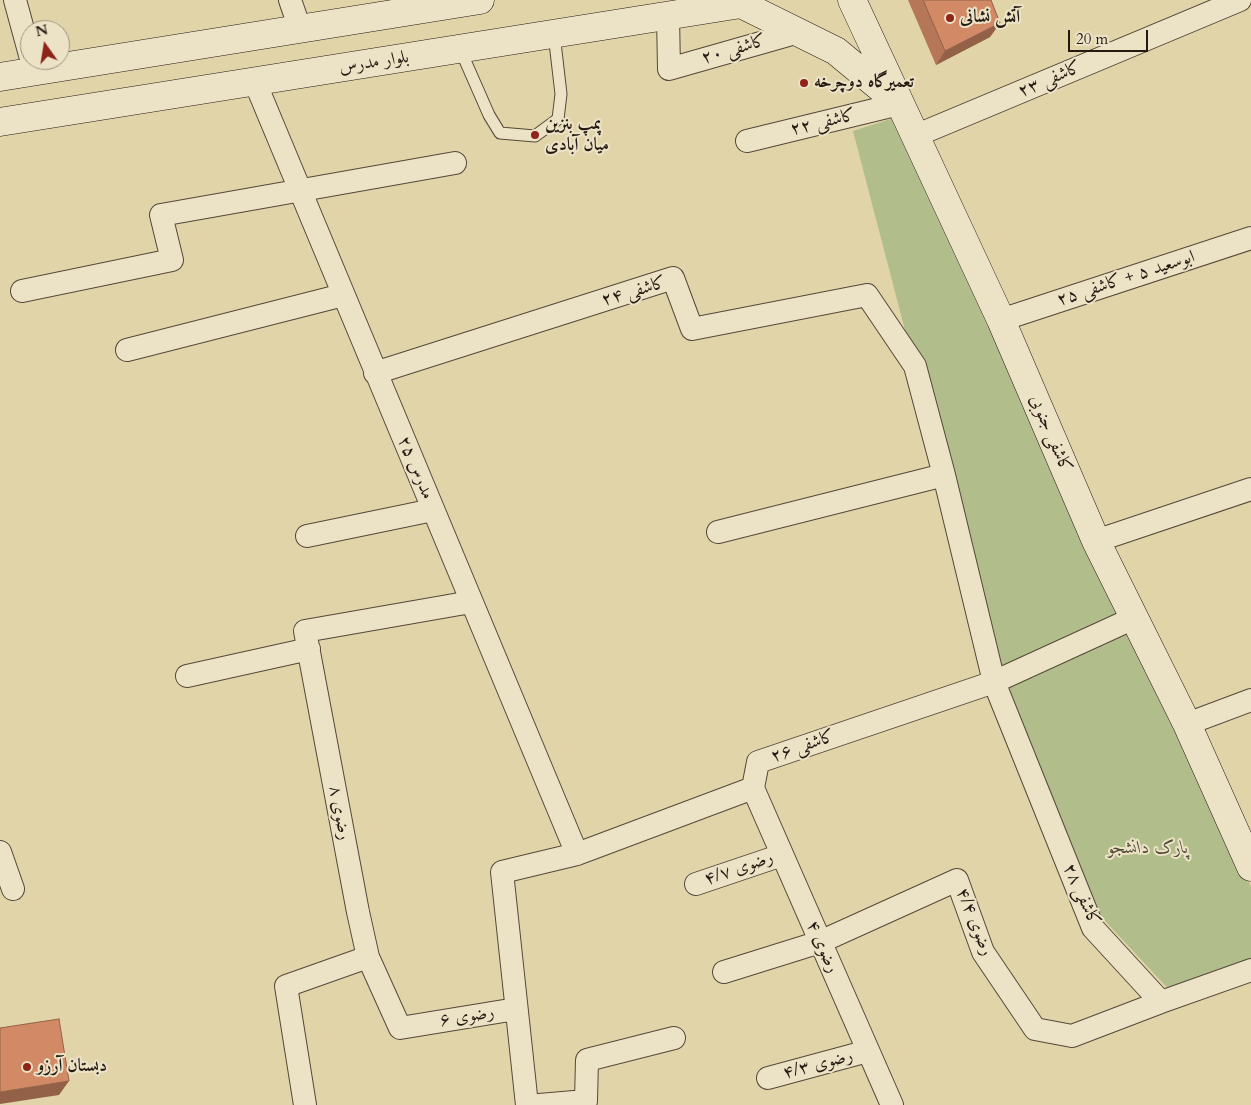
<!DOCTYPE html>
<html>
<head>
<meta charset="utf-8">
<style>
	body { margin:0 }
	#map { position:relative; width:1251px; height:1105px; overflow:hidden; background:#e2d4a9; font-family:Cardo,serif }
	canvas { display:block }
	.north { position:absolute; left:20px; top:20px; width:50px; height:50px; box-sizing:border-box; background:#ece3c7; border:1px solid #9c937f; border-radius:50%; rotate:347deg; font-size:14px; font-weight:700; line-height:20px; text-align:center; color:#251a12 }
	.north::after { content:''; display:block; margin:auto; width:18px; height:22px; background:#8f2418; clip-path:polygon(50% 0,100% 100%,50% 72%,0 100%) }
	.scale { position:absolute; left:1068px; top:30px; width:80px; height:22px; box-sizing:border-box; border:2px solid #251a12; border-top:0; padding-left:6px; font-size:15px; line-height:18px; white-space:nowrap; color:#251a12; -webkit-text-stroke:4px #ece3c7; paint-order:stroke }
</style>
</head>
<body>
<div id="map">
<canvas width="1251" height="1105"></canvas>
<div class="north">N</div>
<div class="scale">20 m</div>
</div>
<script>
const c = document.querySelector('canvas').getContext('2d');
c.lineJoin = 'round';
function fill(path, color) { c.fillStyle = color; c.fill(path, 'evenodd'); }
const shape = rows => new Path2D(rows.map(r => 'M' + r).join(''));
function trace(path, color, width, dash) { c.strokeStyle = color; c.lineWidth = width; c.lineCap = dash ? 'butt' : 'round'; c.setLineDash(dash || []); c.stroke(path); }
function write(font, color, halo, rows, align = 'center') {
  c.font = font + ' Cardo,Amiri,serif'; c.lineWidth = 4; c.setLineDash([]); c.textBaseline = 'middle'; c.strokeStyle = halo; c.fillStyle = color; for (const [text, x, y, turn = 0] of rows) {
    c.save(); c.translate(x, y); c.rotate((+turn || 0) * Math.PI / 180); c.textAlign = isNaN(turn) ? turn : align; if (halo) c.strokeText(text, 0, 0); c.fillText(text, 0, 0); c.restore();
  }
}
fill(shape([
	[900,116,1251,887,1251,972,1175,996,1080,894,971,583,853,131]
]), '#b1bd8a');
const lane = shape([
	[460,49,489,115,500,133,535,136,558,119,561,94,554,34]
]);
const street = shape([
	[15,0,30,55],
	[290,0,300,29],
	[668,16,669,69,799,32],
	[255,82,577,854],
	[915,136,1240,0],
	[747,141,899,104],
	[22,291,172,260,161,215,455,163],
	[1001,320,1251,238],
	[127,350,343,295],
	[375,373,673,278,692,329,867,295,915,366,944,475,994,682,1093,928,1161,1002,1251,970],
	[718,532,944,475],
	[307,536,433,510],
	[1096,541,1251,489],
	[187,676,309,649],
	[1187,724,1251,700],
	[753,788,892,1105],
	[0,852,13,889],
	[696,884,782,855],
	[368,957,400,1028,516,1009],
	[724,972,820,942,957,880,983,952,1035,1029,1072,1036,1161,1002],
	[768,1078,868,1051],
	[305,1105,286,986,368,957,358,912,305,631,471,602],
	[527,1105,502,872,577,854,753,788,758,762,994,682,1134,618],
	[539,1105,586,1101,587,1060,674,1038]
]);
const secondary = shape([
	[852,0,1001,320,1096,541,1187,724,1251,867],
	[741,4,836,51,894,99],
	[0,77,480,0],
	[0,122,741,4,747,0]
]);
trace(lane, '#544838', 13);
trace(street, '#544838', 24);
trace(secondary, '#251a12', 29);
trace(lane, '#ece3c7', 11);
trace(street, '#ece3c7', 22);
trace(secondary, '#ece3c7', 28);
fill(shape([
	[908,0,991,0,1000,23,990,37,936,65]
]), '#b57758');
fill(shape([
	[1000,23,990,37,936,65,945,51],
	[69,1081,59,1095,0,1104,0,1092]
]), '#936147');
const building = shape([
	[923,0,991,0,1000,23,945,51,923,0],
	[59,1019,69,1081,0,1092,0,1028,59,1019]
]);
fill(building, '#d28a66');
trace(building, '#936147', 1);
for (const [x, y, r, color] of [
	[950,18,5,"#8f2418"],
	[804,83,5,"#8f2418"],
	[535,135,5,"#8f2418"],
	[27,1067,5,"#8f2418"]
]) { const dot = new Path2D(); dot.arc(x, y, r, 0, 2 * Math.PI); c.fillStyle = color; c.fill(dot); trace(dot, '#ece3c7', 2); }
write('bold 18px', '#251a12', '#ece3c7', [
	["آتش نشانی",960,18],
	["تعمیرگاه دوچرخه",814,83],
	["پمپ بنزین",545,125],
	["میان آبادی",545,146],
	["دبستان آرزو",37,1067]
], 'left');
write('18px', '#251a12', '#ece3c7', [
	["کاشفی ۲۰",734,50,-16],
	["بلوار مدرس",374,63,-9],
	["کاشفی ۲۳",1050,80,-23],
	["کاشفی ۲۲",823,123,-13],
	["ابوسعید ۵ + کاشفی ۲۵",1126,279,-18],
	["کاشفی ۲۴",634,292,-16],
	["کاشفی جنوبی",1050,434,67],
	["مدرس ۲۵",415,468,67],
	["کاشفی ۲۶",803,747,-19],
	["رضوی ۸",339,813,79],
	["رضوی ۴/۷",739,869,-19],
	["کاشفی ۲۸",1081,895,66],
	["رضوی ۴/۴",974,922,68],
	["رضوی ۴",822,947,66],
	["رضوی ۶",467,1017,-9],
	["رضوی ۴/۳",818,1065,-15]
]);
write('italic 18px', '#4f4b36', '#ece3c7', [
	["پارک دانشجو",1148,849]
]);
</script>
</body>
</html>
